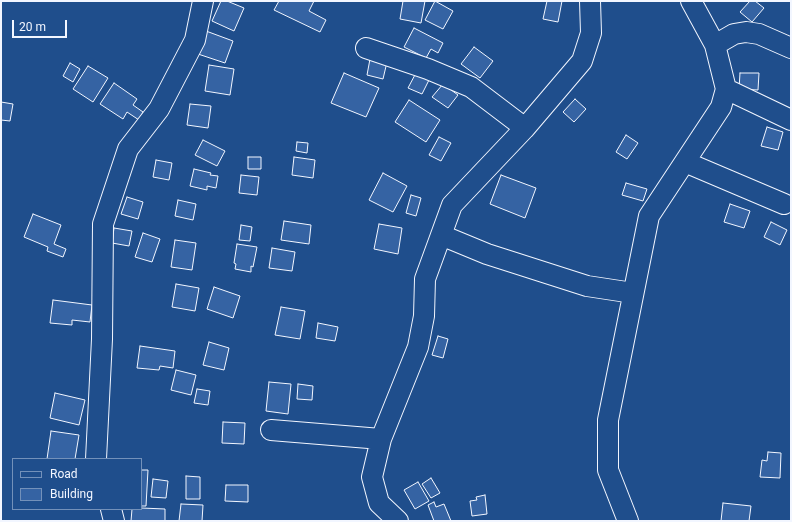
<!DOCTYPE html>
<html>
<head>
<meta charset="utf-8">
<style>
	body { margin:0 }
	#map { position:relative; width:792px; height:522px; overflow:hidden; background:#1f4e8c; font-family:Roboto,sans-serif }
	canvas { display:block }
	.frame { position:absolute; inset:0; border:2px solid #f2f6ff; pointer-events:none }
	.legend { position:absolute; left:12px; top:458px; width:130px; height:52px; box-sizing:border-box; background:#1f4e8c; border:1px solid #7391ba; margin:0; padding:5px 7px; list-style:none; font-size:12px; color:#f2f6ff }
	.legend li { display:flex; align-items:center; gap:8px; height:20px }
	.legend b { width:20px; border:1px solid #7391ba }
	.scale { position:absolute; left:12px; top:20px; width:55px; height:18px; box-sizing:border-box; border:2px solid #f2f6ff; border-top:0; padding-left:5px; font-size:12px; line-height:14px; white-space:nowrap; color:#f2f6ff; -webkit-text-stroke:3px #1f4e8c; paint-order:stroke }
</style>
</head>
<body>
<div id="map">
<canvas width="792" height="522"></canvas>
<div class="frame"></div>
<ul class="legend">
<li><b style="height:5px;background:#1f4e8c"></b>Road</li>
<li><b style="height:11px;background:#3563a3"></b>Building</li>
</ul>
<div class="scale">20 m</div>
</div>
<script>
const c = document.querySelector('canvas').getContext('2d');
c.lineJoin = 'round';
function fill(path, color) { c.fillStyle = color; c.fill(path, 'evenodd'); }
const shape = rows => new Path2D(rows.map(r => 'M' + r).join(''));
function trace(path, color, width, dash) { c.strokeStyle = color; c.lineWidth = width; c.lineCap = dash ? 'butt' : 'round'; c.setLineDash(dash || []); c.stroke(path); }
const building = shape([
	[221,1,227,1,244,8,234,31,212,21,221,1],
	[279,1,314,1,309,11,326,20,320,32,274,10,279,1],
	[403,1,425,1,421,23,400,19,403,1],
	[435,1,453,11,443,29,425,20,435,1],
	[547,1,562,1,558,22,543,19,547,1],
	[750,1,755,1,764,8,752,22,740,12,750,1],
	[414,28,443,43,438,53,431,49,426,58,404,47,414,28],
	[206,31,233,41,225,63,198,54,206,31],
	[474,47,493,61,480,78,461,64,474,47],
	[370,59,387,62,383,79,367,75,370,59],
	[70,63,80,69,73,82,63,76,70,63],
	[209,65,234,69,230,95,205,91,209,65],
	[88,66,108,78,93,102,73,89,88,66],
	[417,71,430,78,422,94,408,88,417,71],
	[344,73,379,88,366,117,331,103,344,73],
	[740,73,759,73,758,90,739,89,740,73],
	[114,83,137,99,133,105,143,112,139,120,127,112,123,119,100,104,114,83],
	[443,84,458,95,448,108,432,97,443,84],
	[575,99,586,109,574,122,563,112,575,99],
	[409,100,440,120,426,142,395,122,409,100],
	[1,102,13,104,10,121,1,120,1,102],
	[190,104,211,106,208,128,187,125,190,104],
	[767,127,783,132,778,150,761,146,767,127],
	[626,135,638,143,627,159,616,152,626,135],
	[439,137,451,143,441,161,429,155,439,137],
	[203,140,225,151,217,166,195,155,203,140],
	[297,142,308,143,307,153,296,151,297,142],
	[248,157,261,157,261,169,248,169,248,157],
	[294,157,315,160,313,178,292,175,294,157],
	[156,160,172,163,169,180,153,177,156,160],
	[194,169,211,173,210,175,218,176,216,188,207,186,207,190,190,186,194,169],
	[383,173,407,186,393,212,369,200,383,173],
	[241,175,259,177,257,195,239,193,241,175],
	[501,175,536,188,525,218,490,204,501,175],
	[626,183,647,189,643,201,622,195,626,183],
	[411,195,421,198,416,216,406,213,411,195],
	[127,197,143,202,138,219,121,214,127,197],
	[178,200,196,204,193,220,175,216,178,200],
	[730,204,750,211,744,228,724,222,730,204],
	[33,214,61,225,54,244,66,249,63,257,47,251,48,247,24,237,33,214],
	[284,221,311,225,309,244,281,240,284,221],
	[771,222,787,230,780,245,764,237,771,222],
	[379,224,402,228,398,254,374,249,379,224],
	[241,225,252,227,250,241,239,240,241,225],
	[114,228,132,231,129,246,112,243,114,228],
	[143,233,160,239,152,262,135,257,143,233],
	[175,240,196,243,192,270,171,267,175,240],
	[237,244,257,247,253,267,251,266,251,272,235,269,236,264,234,263,237,244],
	[272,248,295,252,292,271,269,268,272,248],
	[176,284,199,288,195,311,172,307,176,284],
	[214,287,240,296,233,318,207,309,214,287],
	[53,300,92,305,90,322,72,320,72,325,50,323,53,300],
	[281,307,305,311,300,339,275,335,281,307],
	[318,323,338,327,335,341,316,338,318,323],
	[438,336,448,339,443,358,432,355,438,336],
	[209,342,229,348,224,370,203,365,209,342],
	[140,346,175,351,173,368,160,366,159,370,137,368,140,346],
	[176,370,196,375,191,395,171,390,176,370],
	[269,382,291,384,288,414,266,411,269,382],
	[298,384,313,386,312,400,297,399,298,384],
	[197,389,210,391,208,405,194,403,197,389],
	[55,393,85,400,79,425,50,418,55,393],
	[223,422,245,423,244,444,222,443,223,422],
	[51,431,79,435,75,459,47,459,51,431],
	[768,452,781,453,780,478,760,477,762,460,767,461,768,452],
	[141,470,148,470,146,506,141,506,141,470],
	[186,476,200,477,200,499,186,499,186,476],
	[431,478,440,493,431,498,422,484,431,478],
	[153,479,168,481,166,498,151,497,153,479],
	[418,482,429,501,415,509,404,490,418,482],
	[226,485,248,485,248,502,225,501,226,485],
	[485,495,487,514,472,516,470,501,477,500,476,497,485,495],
	[434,502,436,507,444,504,451,521,434,521,428,505,434,502],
	[723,503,751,506,749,521,721,521,723,503],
	[181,504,203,505,202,521,179,521,181,504],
	[141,508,165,509,165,521,131,521,132,509,141,509,141,508]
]);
fill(building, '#3563a3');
trace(building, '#f2f6ff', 1);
const minor = shape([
	[715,45,734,34,746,32,759,34,791,48],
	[366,48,428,69,471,87,525,128],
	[726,89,791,120],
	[685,162,784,204],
	[441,235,487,254,587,286,633,293],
	[271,430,381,439],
	[96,459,102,339,103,224,128,149,159,109,195,40,203,1],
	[111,509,114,521],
	[398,521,379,503,372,477,381,439,418,347,424,316,425,279,452,205,525,128,582,61,591,33,590,1],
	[628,521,608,470,608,420,649,216,721,107,726,89,715,45,691,1]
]);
trace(minor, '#f2f6ff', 22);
trace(minor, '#1f4e8c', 20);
</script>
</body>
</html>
